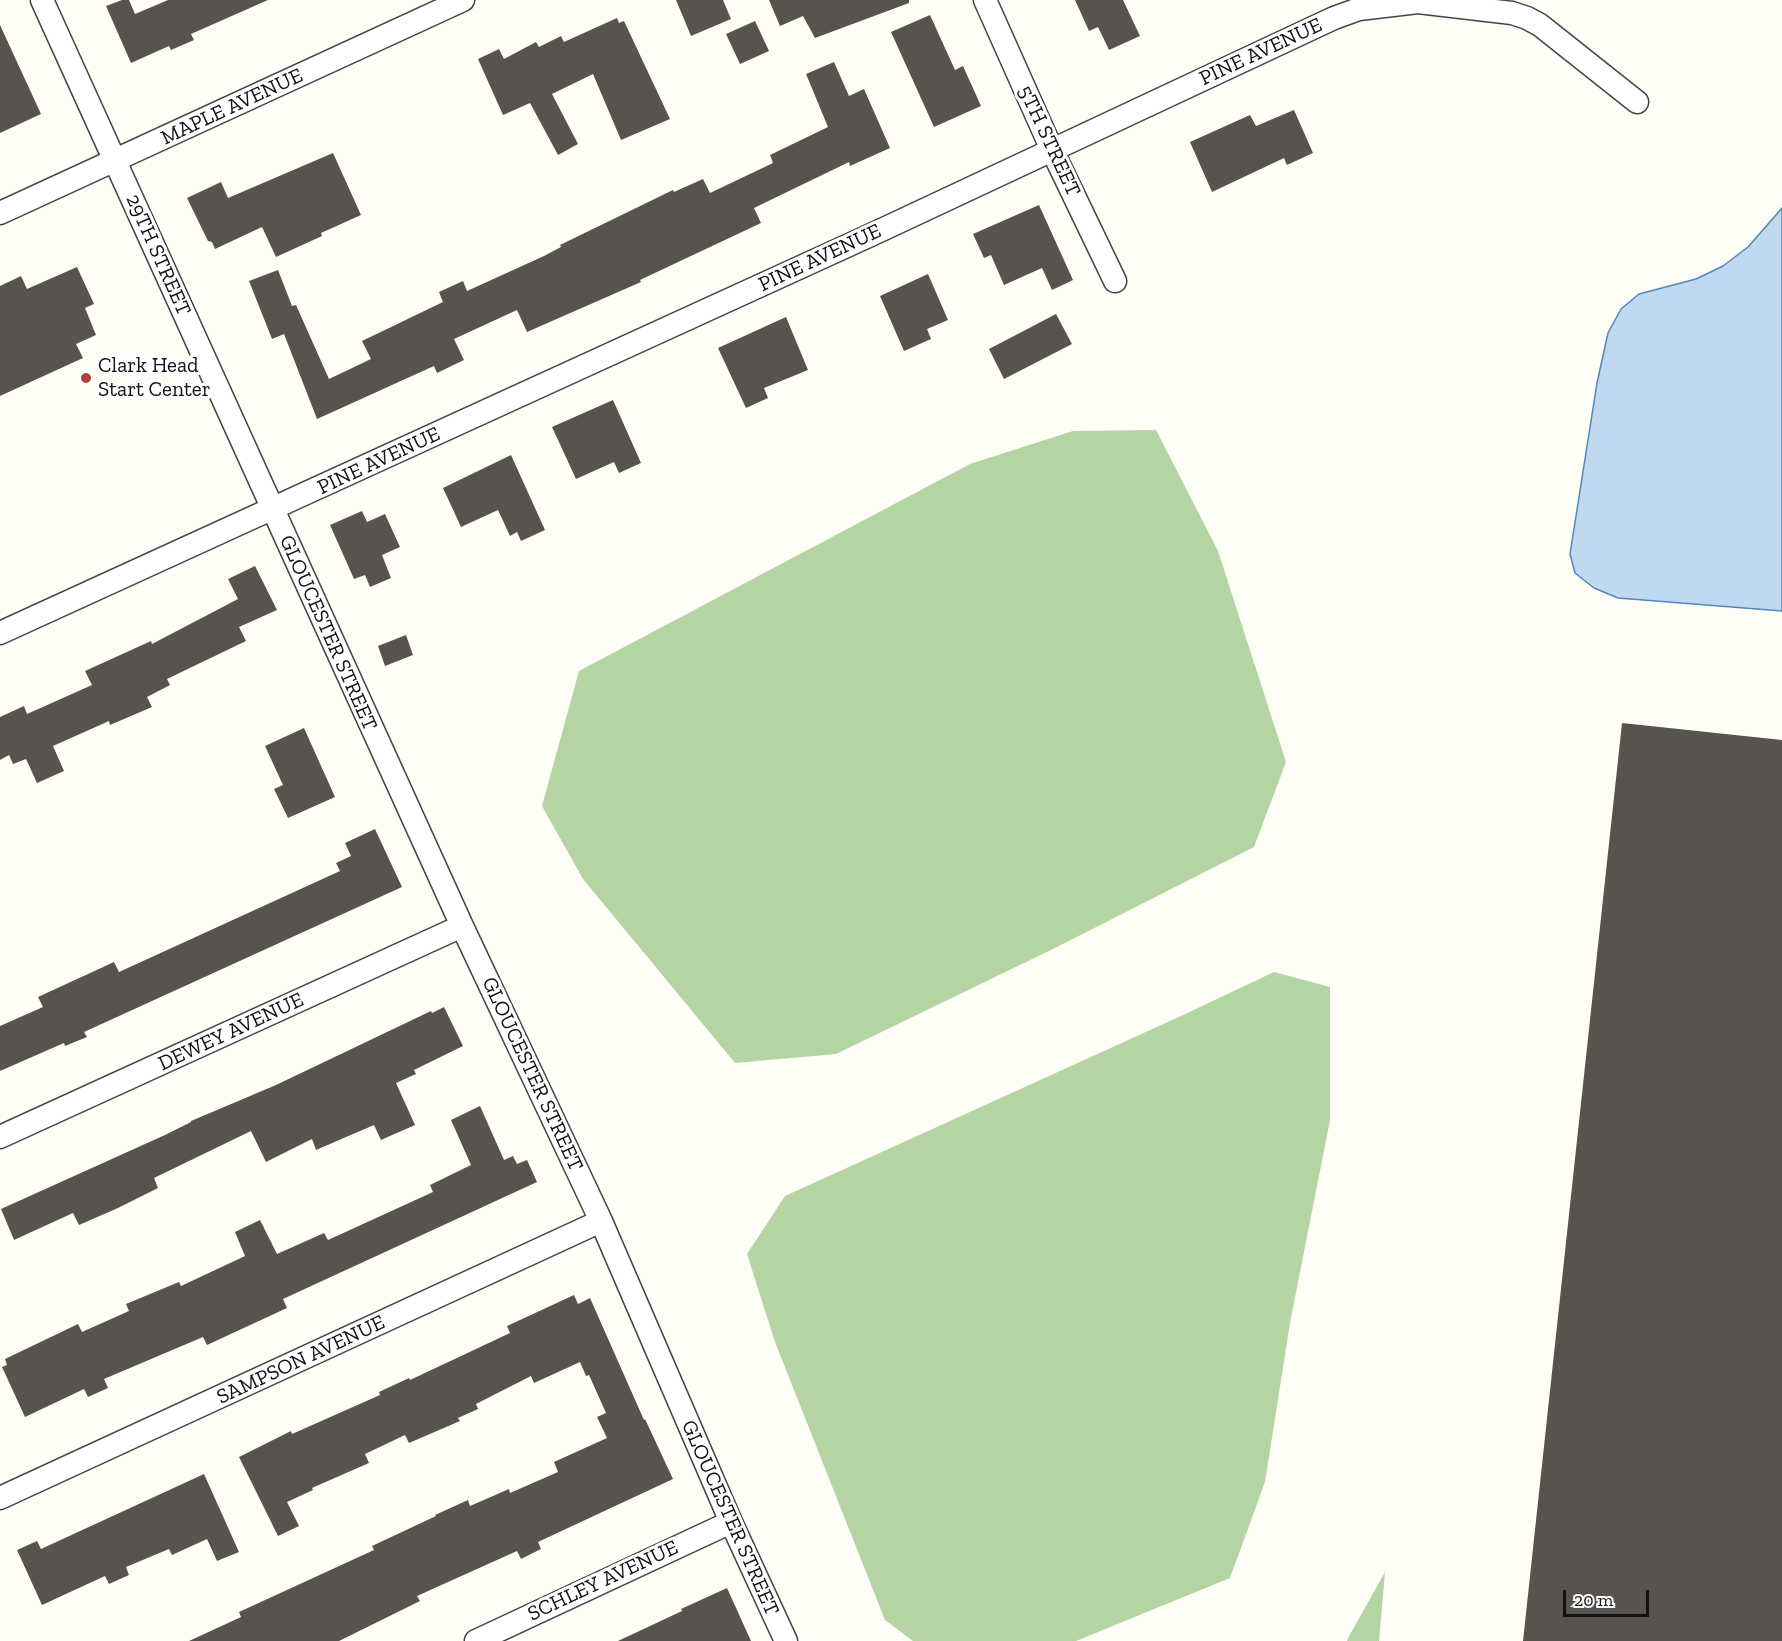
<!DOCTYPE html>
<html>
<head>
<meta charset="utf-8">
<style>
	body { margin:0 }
	#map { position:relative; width:1782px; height:1641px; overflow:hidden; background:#fefdf6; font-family:"Zilla Slab",serif }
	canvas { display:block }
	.scale { position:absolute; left:1563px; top:1590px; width:86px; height:27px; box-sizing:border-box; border:3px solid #111; border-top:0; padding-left:8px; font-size:18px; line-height:21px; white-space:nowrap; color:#111; -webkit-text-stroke:4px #fff; paint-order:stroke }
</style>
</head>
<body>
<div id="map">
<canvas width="1782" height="1641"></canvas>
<div class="scale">20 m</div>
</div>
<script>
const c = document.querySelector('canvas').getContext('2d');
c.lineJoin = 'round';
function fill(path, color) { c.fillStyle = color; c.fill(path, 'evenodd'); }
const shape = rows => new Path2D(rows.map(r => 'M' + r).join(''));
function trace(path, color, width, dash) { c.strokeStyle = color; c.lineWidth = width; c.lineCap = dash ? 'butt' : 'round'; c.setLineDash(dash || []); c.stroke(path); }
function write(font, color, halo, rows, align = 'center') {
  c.font = font + ' "Zilla Slab",serif'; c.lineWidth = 6; c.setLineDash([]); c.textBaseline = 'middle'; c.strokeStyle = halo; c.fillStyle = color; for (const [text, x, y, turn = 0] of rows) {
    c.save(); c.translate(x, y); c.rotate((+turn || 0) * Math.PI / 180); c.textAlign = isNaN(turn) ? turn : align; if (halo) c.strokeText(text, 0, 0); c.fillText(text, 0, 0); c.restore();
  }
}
fill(shape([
	[1156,430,1218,551,1286,762,1254,847,1055,948,836,1054,735,1063,583,879,542,806,579,671,970,464,1073,431],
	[1274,972,1330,987,1330,1120,1290,1323,1265,1482,1230,1578,1076,1641,913,1641,885,1620,775,1342,747,1254,785,1196,1181,1016],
	[1385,1572,1379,1641,1347,1641,1348,1638]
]), '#b4d4a3');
const water = shape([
	[1782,208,1782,611,1618,598,1594,588,1575,573,1570,554,1597,383,1608,333,1621,309,1639,294,1696,279,1723,266,1748,247,1782,208]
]);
fill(water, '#c0d9f0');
trace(water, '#4f87be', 1.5);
fill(shape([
	[122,0,129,0,135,14,168,0,268,0,191,34,194,40,171,50,169,46,131,63,106,6],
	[676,0,723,0,731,19,691,36],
	[769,0,909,0,909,3,815,38,803,16,780,26],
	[1075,0,1123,0,1140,36,1109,50,1098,27,1089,31],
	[930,15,955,70,963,66,981,106,934,127,891,32],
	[617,18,619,23,624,21,670,119,621,140,593,74,552,94,578,144,558,155,530,103,503,115,478,59,499,49,504,59,536,42,539,47,561,36,564,42],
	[755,21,769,51,740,64,726,34],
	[0,25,41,114,0,133],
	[834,62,849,96,864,89,890,148,850,166,849,162,754,208,761,223,640,280,641,282,527,332,517,310,454,339,464,360,437,373,434,366,317,419,284,334,272,339,249,281,278,270,292,306,296,305,329,379,371,359,362,341,443,302,439,292,463,281,467,291,544,256,561,247,560,245,673,190,674,192,703,179,710,193,773,163,770,155,828,127,806,74],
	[1294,110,1313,153,1287,165,1284,158,1212,192,1190,142,1250,115,1256,126],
	[333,153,361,215,321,233,322,236,276,257,262,227,215,249,212,242,208,241,187,198,221,182,228,198],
	[1039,205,1073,280,1052,290,1042,268,1004,285,991,255,984,258,973,234],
	[77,267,94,304,85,308,96,335,76,344,83,358,0,396,0,286,21,276,27,289],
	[928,274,948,320,927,329,931,339,904,351,880,296],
	[1056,314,1072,344,1004,379,989,349],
	[786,317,808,370,764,388,768,398,746,408,718,348],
	[613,400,641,463,619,473,614,462,576,479,552,427],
	[511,455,545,530,521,541,517,532,510,536,498,510,461,527,443,488],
	[362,511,367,522,385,514,400,547,382,555,391,578,370,587,365,575,354,579,330,525],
	[255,566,277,610,239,627,246,641,167,679,170,685,147,697,152,707,110,725,109,721,53,746,64,771,37,783,26,759,13,764,9,755,0,760,0,717,24,706,27,714,92,685,85,671,151,641,152,644,238,599,228,579],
	[406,635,413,655,385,666,378,646],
	[1622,723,1782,740,1782,1641,1523,1641],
	[304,728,335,797,288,818,274,789,283,785,265,746],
	[375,829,402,887,84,1032,87,1037,65,1046,64,1043,0,1071,0,1026,43,1007,38,997,114,962,119,972,340,871,336,863,351,856,345,843],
	[444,1007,463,1046,414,1070,416,1074,396,1083,415,1125,381,1140,374,1125,316,1150,312,1139,266,1162,251,1131,154,1178,158,1188,118,1208,79,1225,73,1213,14,1240,1,1209,165,1135,191,1122,191,1121,276,1085,431,1011,432,1013],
	[480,1106,504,1160,513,1156,517,1164,527,1160,537,1182,283,1299,287,1308,207,1345,203,1337,104,1379,108,1388,88,1397,84,1389,25,1417,2,1367,7,1365,5,1359,78,1324,82,1332,129,1311,126,1304,179,1282,181,1286,245,1256,235,1232,260,1220,277,1254,324,1233,328,1240,433,1192,430,1185,471,1165,451,1120],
	[574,1295,578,1304,590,1298,644,1420,645,1419,673,1479,538,1542,541,1549,521,1559,517,1551,417,1596,420,1601,339,1641,189,1641,241,1617,239,1612,374,1550,372,1546,436,1516,435,1515,468,1500,470,1506,509,1489,510,1493,558,1472,554,1462,607,1438,597,1417,606,1413,589,1375,586,1376,580,1362,534,1383,531,1376,476,1404,478,1409,458,1418,460,1421,409,1443,405,1435,365,1454,369,1463,312,1488,313,1490,287,1502,299,1526,278,1536,239,1457,291,1431,292,1434,380,1395,379,1392,409,1378,410,1380,510,1333,507,1326],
	[204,1474,239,1552,217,1561,207,1539,172,1555,169,1549,126,1567,129,1575,109,1584,105,1576,42,1605,17,1550,37,1541,41,1549],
	[727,1588,751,1641,618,1641,682,1611,681,1609]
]), '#58534e');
const minor = shape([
	[42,0,462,926,601,1221,731,1522,786,1641],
	[985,0,1052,150,1115,281],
	[0,213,463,0],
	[0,633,873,234,1334,18,1359,9,1418,2,1512,13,1527,18,1540,25,1637,102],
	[0,1137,462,926],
	[0,1498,601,1221],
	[476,1641,731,1522]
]);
trace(minor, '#444', 25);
trace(minor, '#fff', 22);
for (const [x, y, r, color] of [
	[86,378,6,"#b13f38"]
]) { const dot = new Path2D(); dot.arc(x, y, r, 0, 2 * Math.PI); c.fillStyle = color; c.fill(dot); trace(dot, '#fff', 2); }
write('21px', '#111', '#fff', [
	["PINE AVENUE",1261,52,-25],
	["MAPLE AVENUE",232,107,-25],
	["5TH STREET",1049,141,65],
	["29TH STREET",158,255,66],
	["PINE AVENUE",820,258,-25],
	["PINE AVENUE",379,461,-25],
	["GLOUCESTER STREET",328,633,66],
	["DEWEY AVENUE",231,1032,-25],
	["GLOUCESTER STREET",532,1074,65],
	["SAMPSON AVENUE",301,1360,-25],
	["GLOUCESTER STREET",730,1518,66],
	["SCHLEY AVENUE",603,1581,-25]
]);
write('21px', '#111', '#fff', [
	["Clark Head",98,366],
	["Start Center",98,390]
], 'left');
</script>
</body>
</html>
